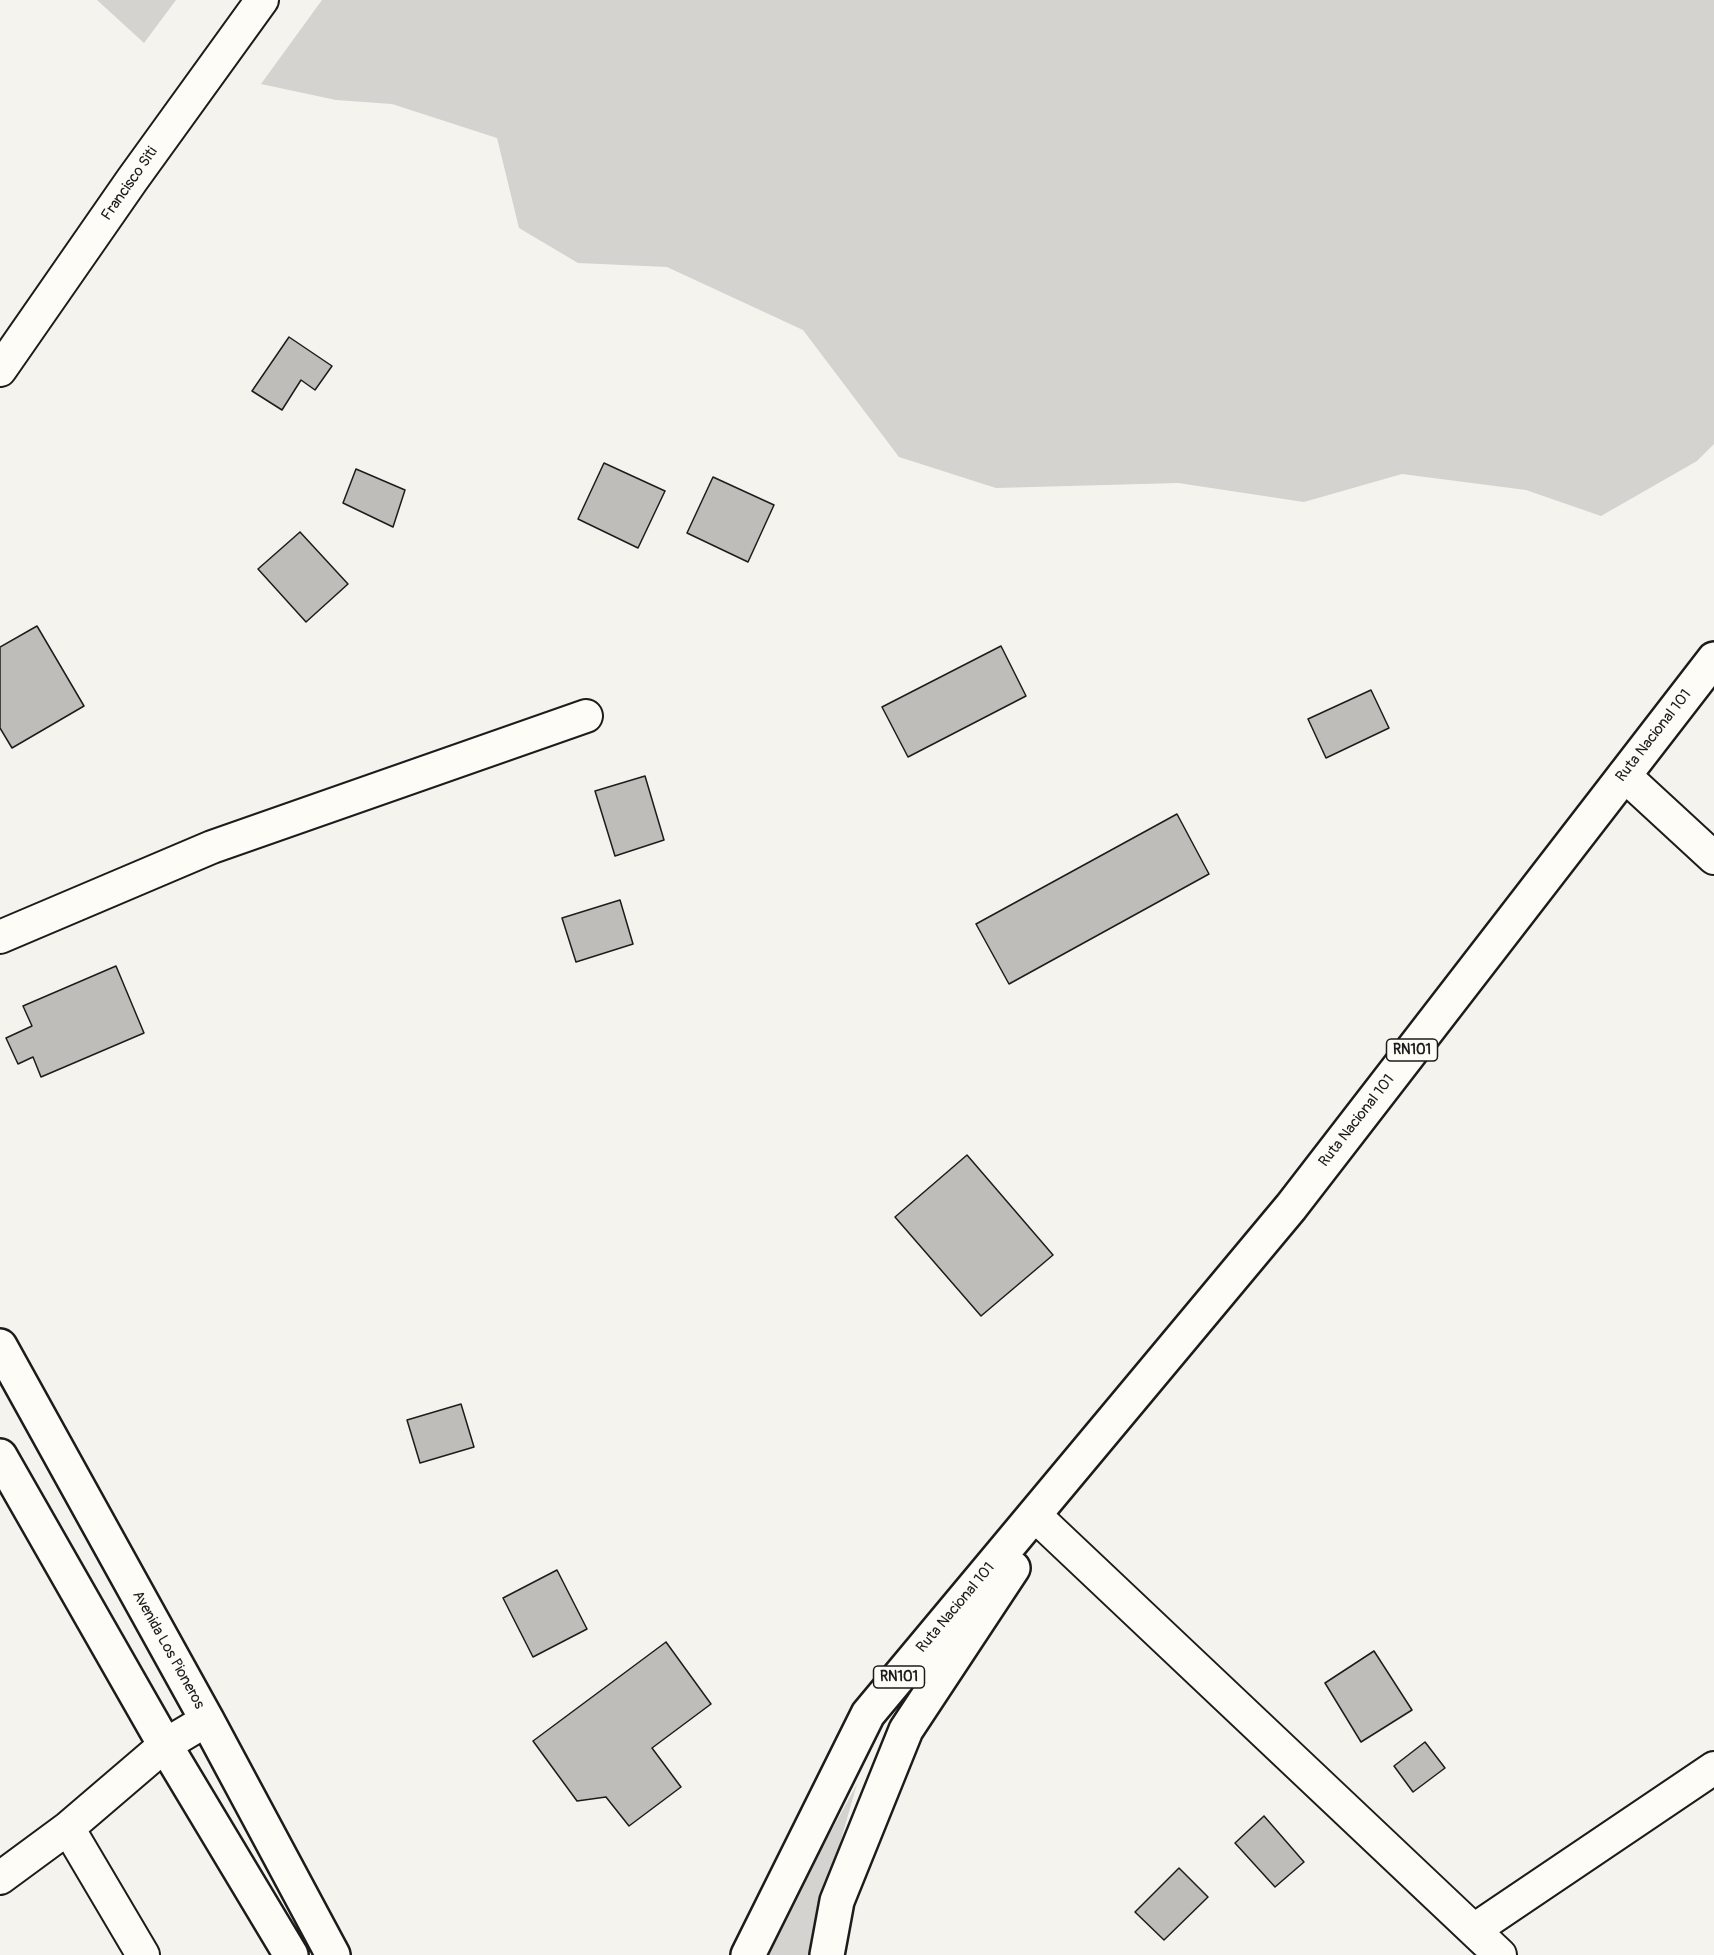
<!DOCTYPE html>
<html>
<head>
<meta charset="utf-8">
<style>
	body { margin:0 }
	canvas { display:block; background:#f4f3ee }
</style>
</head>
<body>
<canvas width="1714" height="1955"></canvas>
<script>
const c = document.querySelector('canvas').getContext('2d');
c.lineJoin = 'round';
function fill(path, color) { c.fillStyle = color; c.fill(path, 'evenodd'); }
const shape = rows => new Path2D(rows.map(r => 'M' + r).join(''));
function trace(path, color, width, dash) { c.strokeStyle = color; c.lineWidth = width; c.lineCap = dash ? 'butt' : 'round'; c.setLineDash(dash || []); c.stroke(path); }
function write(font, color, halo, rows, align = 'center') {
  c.font = font + ' Pangolin,sans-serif'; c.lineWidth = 6; c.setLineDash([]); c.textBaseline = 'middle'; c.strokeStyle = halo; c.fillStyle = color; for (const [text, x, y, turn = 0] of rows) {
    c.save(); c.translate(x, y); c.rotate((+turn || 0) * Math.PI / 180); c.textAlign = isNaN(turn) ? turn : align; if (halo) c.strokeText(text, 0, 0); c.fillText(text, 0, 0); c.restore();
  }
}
fill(shape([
	[97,0,176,0,144,43],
	[322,0,1714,0,1714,444,1697,461,1601,516,1526,490,1402,474,1304,502,1178,483,996,488,899,457,803,330,667,267,578,263,519,228,497,138,392,104,336,100,261,84],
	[857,1784,808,1955,768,1955,799,1890]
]), '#d4d3cf');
const building = shape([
	[289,337,332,366,315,390,301,380,282,410,252,391,289,337],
	[604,463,665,491,638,548,578,519,604,463],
	[356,469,405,490,393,527,343,503,356,469],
	[713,477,774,505,748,562,687,533,713,477],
	[300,532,348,584,306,622,258,569,300,532],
	[37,626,84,706,12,748,0,728,0,647,37,626],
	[1001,646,1026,696,908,757,882,707,1001,646],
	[1371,690,1389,728,1326,758,1308,719,1371,690],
	[645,776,664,840,615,856,595,791,645,776],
	[1177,814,1209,874,1009,984,976,924,1177,814],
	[620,900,633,944,576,962,562,918,620,900],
	[116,966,144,1033,41,1077,33,1057,18,1064,6,1038,32,1026,23,1006,116,966],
	[967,1155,1053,1255,981,1316,895,1217,967,1155],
	[461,1404,474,1447,420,1463,407,1420,461,1404],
	[557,1570,587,1629,533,1657,503,1598,557,1570],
	[666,1642,711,1704,652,1748,681,1787,629,1826,606,1797,577,1801,533,1741,666,1642],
	[1374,1651,1412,1710,1361,1742,1325,1683,1374,1651],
	[1425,1742,1445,1768,1413,1792,1394,1766,1425,1742],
	[1264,1816,1304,1862,1275,1887,1235,1843,1264,1816],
	[1179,1868,1208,1897,1164,1940,1135,1912,1179,1868]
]);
fill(building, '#bebdba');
trace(building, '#1c1c1c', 1.5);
const minor = shape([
	[0,370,132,180,262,0],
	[1624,775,1714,858],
	[0,937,212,847,586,716],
	[1043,1523,1500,1955],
	[68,1828,143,1955],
	[0,1878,68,1828,165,1745,207,1720],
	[1474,1930,1714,1768]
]);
const secondary = shape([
	[0,1346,207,1720,333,1955],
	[0,1456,165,1745,291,1955]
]);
const primary = shape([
	[748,1955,868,1714,1291,1207,1714,659],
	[827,1955,837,1901,906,1730,1013,1568]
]);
trace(minor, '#1c1c1c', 36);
trace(secondary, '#1c1c1c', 38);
trace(primary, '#1c1c1c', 38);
trace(minor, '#fdfcf7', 32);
trace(secondary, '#fdfcf7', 33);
trace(primary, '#fdfcf7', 33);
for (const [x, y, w] of [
	[1412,1050,51],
	[899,1677,51]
]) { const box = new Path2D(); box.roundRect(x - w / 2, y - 11, w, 22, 4.5); c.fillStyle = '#fdfcf7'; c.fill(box); trace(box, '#1c1c1c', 1.5); }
write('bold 14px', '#1c1c1c', null, [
	["RN101",1412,1050],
	["RN101",899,1677]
]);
write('15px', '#1c1c1c', '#fdfcf7', [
	["Francisco Siti",130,184,-55],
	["Ruta Nacional 101",1654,736,-52],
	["Ruta Nacional 101",1357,1121,-52],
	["Ruta Nacional 101",956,1608,-50],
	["Avenida Los Pioneros",168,1650,61]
]);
</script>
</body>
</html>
